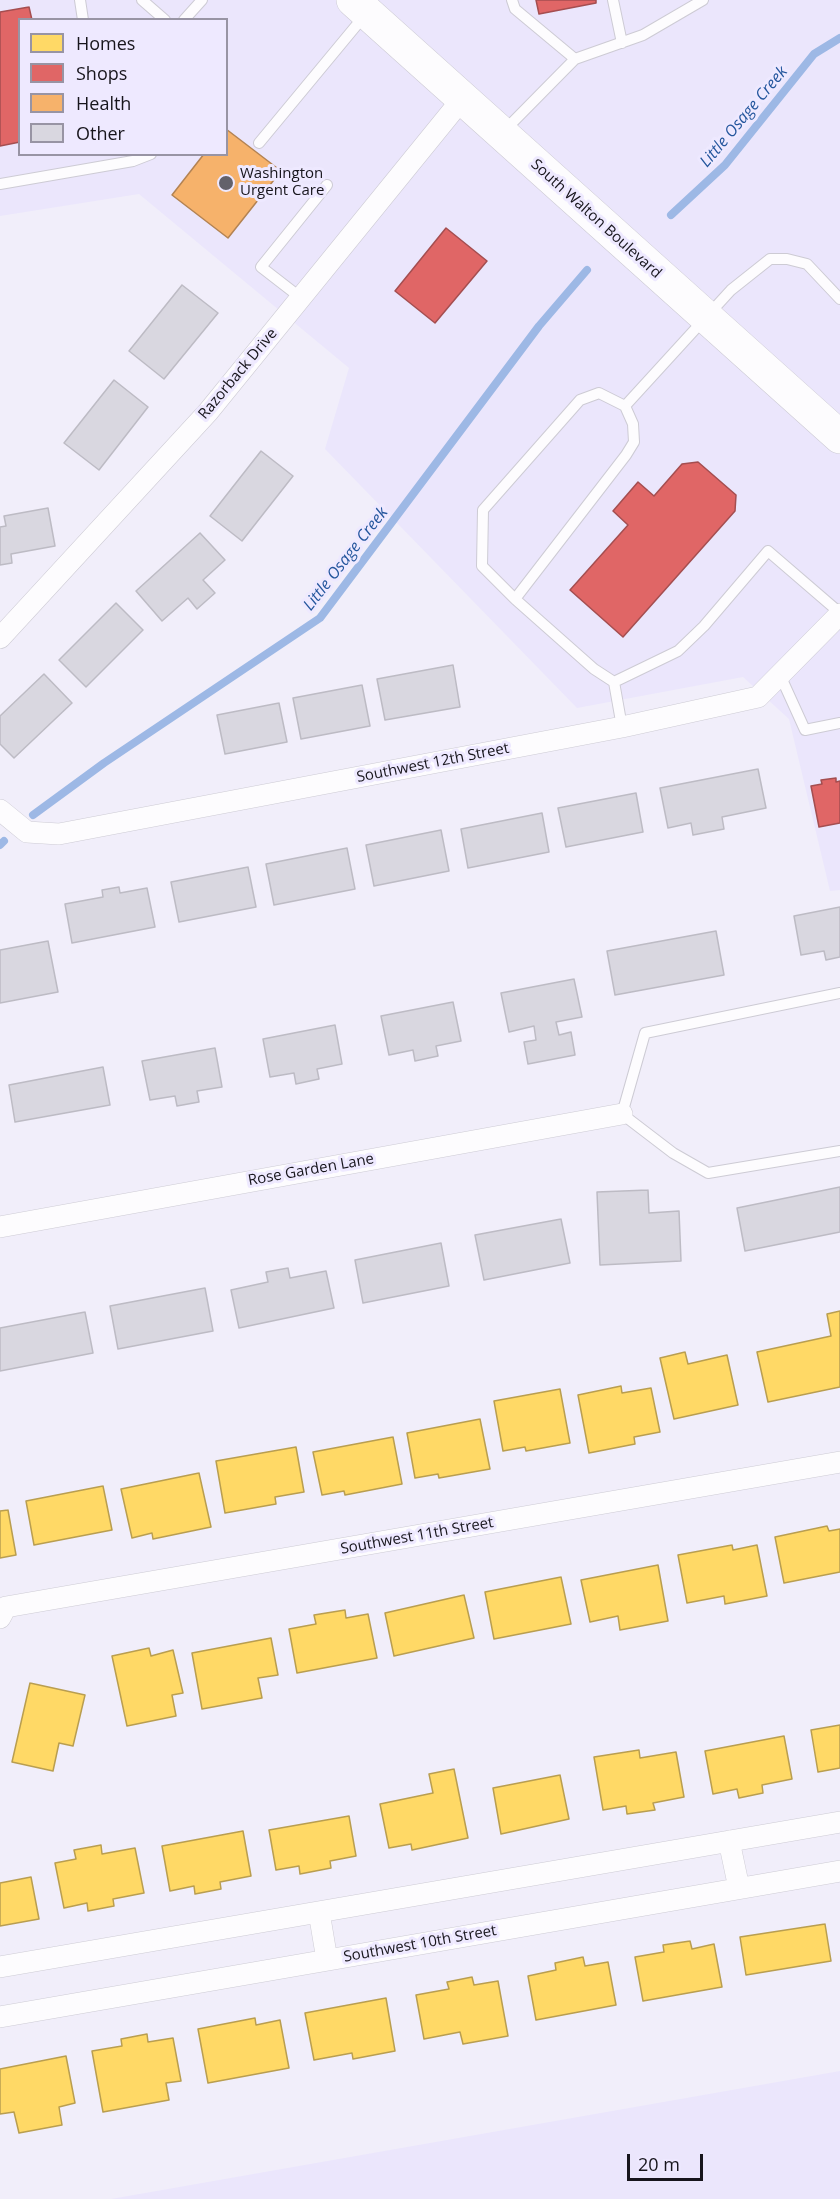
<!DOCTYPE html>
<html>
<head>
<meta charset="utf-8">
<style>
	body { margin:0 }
	#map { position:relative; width:840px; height:2199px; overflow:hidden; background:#f1eefa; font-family:"Open Sans",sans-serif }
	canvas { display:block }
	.legend { position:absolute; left:18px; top:18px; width:210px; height:138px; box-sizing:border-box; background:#eee9ff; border:2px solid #9894a4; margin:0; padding:8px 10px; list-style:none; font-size:18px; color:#17151c }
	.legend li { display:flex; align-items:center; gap:12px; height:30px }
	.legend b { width:30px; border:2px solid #9894a4 }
	.scale { position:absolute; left:627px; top:2154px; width:76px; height:27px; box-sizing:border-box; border:3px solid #17151c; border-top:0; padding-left:8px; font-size:18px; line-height:21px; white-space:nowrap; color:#17151c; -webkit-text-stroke:4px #eee9ff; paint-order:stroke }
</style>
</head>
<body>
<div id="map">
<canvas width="840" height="2199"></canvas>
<ul class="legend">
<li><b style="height:16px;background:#ffd966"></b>Homes</li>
<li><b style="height:16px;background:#e06666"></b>Shops</li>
<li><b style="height:16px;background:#f6b26b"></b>Health</li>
<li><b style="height:16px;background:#d9d7e0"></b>Other</li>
</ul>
<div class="scale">20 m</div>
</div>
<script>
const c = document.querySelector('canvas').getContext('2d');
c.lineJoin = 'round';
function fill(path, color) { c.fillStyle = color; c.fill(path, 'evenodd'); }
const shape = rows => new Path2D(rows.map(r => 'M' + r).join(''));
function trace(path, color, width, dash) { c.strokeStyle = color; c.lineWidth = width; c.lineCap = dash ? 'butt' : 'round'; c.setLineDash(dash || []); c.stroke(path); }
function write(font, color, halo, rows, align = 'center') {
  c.font = font + ' "Open Sans",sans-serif'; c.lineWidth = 6; c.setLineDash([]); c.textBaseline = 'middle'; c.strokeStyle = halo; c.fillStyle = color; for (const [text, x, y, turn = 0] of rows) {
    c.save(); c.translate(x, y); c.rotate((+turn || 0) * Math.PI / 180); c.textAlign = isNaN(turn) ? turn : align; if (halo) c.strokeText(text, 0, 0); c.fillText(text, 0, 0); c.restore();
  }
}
fill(shape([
	[0,0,840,0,840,890,830,891,789,719,743,677,577,708,325,449,349,368,139,194,0,216],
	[20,20,226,20,226,154,20,154],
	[840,2071,840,2199,111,2199]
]), '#ebe6fc');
const homes = shape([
	[840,1311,840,1387,768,1402,757,1352,831,1336,827,1314,840,1311],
	[685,1352,688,1364,727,1355,738,1405,674,1419,660,1358,685,1352],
	[621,1386,622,1393,651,1388,660,1432,634,1437,635,1444,589,1453,578,1395,621,1386],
	[560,1389,570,1443,526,1451,525,1447,503,1451,494,1401,560,1389],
	[480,1419,490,1469,439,1478,438,1474,415,1478,407,1433,480,1419],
	[393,1437,402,1484,345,1495,344,1491,322,1495,313,1452,393,1437],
	[296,1447,304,1492,275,1497,276,1504,225,1513,216,1461,296,1447],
	[199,1473,211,1527,153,1539,152,1533,132,1538,121,1489,199,1473],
	[103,1486,112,1530,34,1545,26,1501,103,1486],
	[8,1510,16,1555,0,1558,0,1511,8,1510],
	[827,1526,829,1531,840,1529,840,1572,784,1583,775,1537,827,1526],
	[732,1545,733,1550,757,1545,767,1596,725,1604,724,1596,687,1603,678,1555,732,1545],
	[658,1565,668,1621,620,1630,618,1616,590,1622,581,1580,658,1565],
	[561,1577,571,1624,494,1639,485,1592,561,1577],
	[464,1595,474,1638,394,1656,385,1613,464,1595],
	[345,1610,346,1618,368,1614,377,1658,297,1673,289,1629,316,1624,314,1615,345,1610],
	[271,1638,278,1675,258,1678,262,1698,202,1709,192,1653,271,1638],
	[149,1648,151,1656,173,1650,183,1693,172,1695,176,1716,127,1726,112,1656,149,1648],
	[30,1683,85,1695,73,1746,59,1743,53,1771,12,1762,30,1683],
	[840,1725,840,1768,818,1772,811,1730,840,1725],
	[784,1736,792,1779,762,1785,763,1793,739,1798,737,1789,713,1794,705,1751,784,1736],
	[639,1750,640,1758,676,1752,684,1797,653,1803,655,1810,627,1814,626,1806,603,1810,594,1757,639,1750],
	[454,1769,468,1838,412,1850,411,1844,389,1848,380,1804,433,1793,429,1774,454,1769],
	[560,1775,569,1819,501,1834,493,1788,560,1775],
	[349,1816,356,1856,330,1861,331,1868,300,1874,299,1866,276,1870,269,1830,349,1816],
	[243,1831,251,1876,220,1882,221,1889,195,1894,194,1886,170,1891,162,1846,243,1831],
	[101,1845,102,1854,135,1848,144,1893,113,1899,114,1906,88,1911,87,1903,64,1908,55,1863,76,1859,74,1850,101,1845],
	[31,1877,39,1919,0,1926,0,1883,31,1877],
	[825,1924,831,1961,746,1975,740,1937,825,1924],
	[690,1941,692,1949,714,1944,722,1987,643,2001,635,1957,664,1952,663,1945,690,1941],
	[583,1957,585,1966,608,1962,616,2005,536,2020,528,1976,556,1970,555,1963,583,1957],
	[472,1977,474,1985,498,1981,508,2036,463,2044,460,2032,424,2039,416,1995,449,1989,447,1982,472,1977],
	[386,1998,395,2051,353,2059,352,2053,314,2060,305,2013,386,1998],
	[255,2018,256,2025,280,2020,289,2068,208,2083,198,2029,255,2018],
	[147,2034,148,2042,173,2038,181,2081,166,2083,169,2100,103,2112,92,2051,122,2046,121,2039,147,2034],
	[66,2056,75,2103,59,2107,62,2125,19,2133,14,2112,0,2114,0,2069,66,2056]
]);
fill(homes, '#ffd966');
trace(homes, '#b99e50', 1.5);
const shops = shape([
	[536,0,596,0,596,3,539,14,536,0],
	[29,7,32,20,20,20,20,142,0,146,0,12,29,7],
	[446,228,487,261,435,323,395,291,446,228],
	[698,462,736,495,735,511,623,637,570,590,628,525,613,511,638,482,654,496,682,464,698,462],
	[836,778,836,782,840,781,840,823,819,827,811,786,822,784,821,780,836,778]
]);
fill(shops, '#e06666');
trace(shops, '#a44e50', 1.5);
const health = shape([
	[226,129,281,171,228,238,172,195,204,154,226,154,226,129]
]);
fill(health, '#f6b26b');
trace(health, '#b38353', 1.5);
trace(shape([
	[671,215,725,165,814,54,840,38],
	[33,815,104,763,320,618,539,326,587,270],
	[0,845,4,841]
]), '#9db8e5', 8);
const building = shape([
	[182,285,218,313,164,379,129,351,182,285],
	[114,380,148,407,99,470,64,443,114,380],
	[261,451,293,476,242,541,210,516,261,451],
	[48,508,55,546,11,554,12,563,0,565,0,527,6,526,4,516,48,508],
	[200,533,225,560,203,580,215,593,197,609,188,598,162,621,136,591,200,533],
	[116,603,143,630,86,687,59,660,116,603],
	[453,665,460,707,385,720,377,679,453,665],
	[44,674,72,703,14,758,0,744,0,716,44,674],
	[362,685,370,726,301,739,293,698,362,685],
	[279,703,287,742,225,754,217,715,279,703],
	[758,769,766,808,722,817,724,829,693,835,691,823,668,828,660,788,758,769],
	[636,793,643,832,566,847,558,808,636,793],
	[542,813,549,852,468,868,461,829,542,813],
	[441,830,449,871,374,886,366,845,441,830],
	[347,848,355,889,274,905,266,864,347,848],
	[248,867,256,907,179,922,171,882,248,867],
	[119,887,120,893,147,888,155,927,72,943,65,904,103,897,102,890,119,887],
	[840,907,840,957,826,960,824,951,801,955,794,916,840,907],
	[716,931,724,975,615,995,607,951,716,931],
	[48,941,58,992,0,1003,0,950,48,941],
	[574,979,582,1017,556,1022,559,1035,571,1032,575,1055,528,1064,524,1042,536,1040,534,1026,509,1032,501,993,574,979],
	[453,1002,461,1041,436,1046,438,1056,415,1061,413,1050,389,1055,381,1016,453,1002],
	[335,1025,342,1064,317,1069,319,1079,296,1084,294,1073,270,1077,263,1039,335,1025],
	[215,1048,222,1087,197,1091,199,1102,177,1106,175,1096,150,1100,142,1061,215,1048],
	[103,1067,110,1105,15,1122,9,1085,103,1067],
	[840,1187,840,1232,745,1251,737,1208,840,1187],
	[648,1190,649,1213,679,1211,681,1261,600,1265,597,1192,648,1190],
	[561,1219,570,1263,484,1280,475,1235,561,1219],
	[441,1243,449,1286,363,1303,355,1260,441,1243],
	[288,1268,290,1278,326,1271,334,1308,239,1328,231,1290,268,1282,266,1272,288,1268],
	[205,1288,213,1331,118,1349,110,1306,205,1288],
	[85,1312,93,1353,0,1371,0,1328,85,1312]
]);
fill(building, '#d9d7e0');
trace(building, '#bdbbc4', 1.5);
const lane = shape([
	[80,0,83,20],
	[142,0,165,20],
	[512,0,515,9,575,59],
	[613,0,622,43],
	[184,20,202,0],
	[504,131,575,59,643,35,703,0],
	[259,143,365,15],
	[0,184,133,161,151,154],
	[301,298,261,267,327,185],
	[515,599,482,566,483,510,580,400,599,393,625,406],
	[780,675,805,730,840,723],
	[614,682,678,651,704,626,768,551,840,613],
	[622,727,614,682,594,669,515,599,626,455,634,442,633,424,625,406,731,290,770,259,787,259,807,264,840,299],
	[840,993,645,1033,622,1114,673,1153,708,1173,840,1151]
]);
const street = shape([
	[0,638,208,412,463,98],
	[0,810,27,832,59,834,622,727,758,697,840,614],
	[0,1227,622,1114],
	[0,1618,6,1607,840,1462],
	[729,1841,739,1888],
	[319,1912,327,1960],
	[0,1967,840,1822],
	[0,2017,840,1871]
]);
const primary = shape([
	[353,0,840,437]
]);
trace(lane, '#cdcbd4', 12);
trace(street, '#cdcbd4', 22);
trace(primary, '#cdcbd4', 34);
trace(lane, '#fdfcfe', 10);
trace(street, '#fdfcfe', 21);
trace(primary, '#fdfcfe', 33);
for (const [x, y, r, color] of [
	[226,183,8,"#63616a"]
]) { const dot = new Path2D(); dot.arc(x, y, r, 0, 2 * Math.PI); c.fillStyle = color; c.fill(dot); trace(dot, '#eee9ff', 2); }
write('15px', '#17151c', '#eee9ff', [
	["Washington",240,174],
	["Urgent Care",240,191]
], 'left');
write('15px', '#17151c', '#eee9ff', [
	["South Walton Boulevard",596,219,42],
	["Razorback Drive",238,374,-50],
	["Southwest 12th Street",433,763,-11],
	["Rose Garden Lane",311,1170,-10],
	["Southwest 11th Street",417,1536,-10],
	["Southwest 10th Street",420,1944,-10]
]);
write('italic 16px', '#24569d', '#eee9ff', [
	["Little Osage Creek",744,117,-50],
	["Little Osage Creek",346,559,-52]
]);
</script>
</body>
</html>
